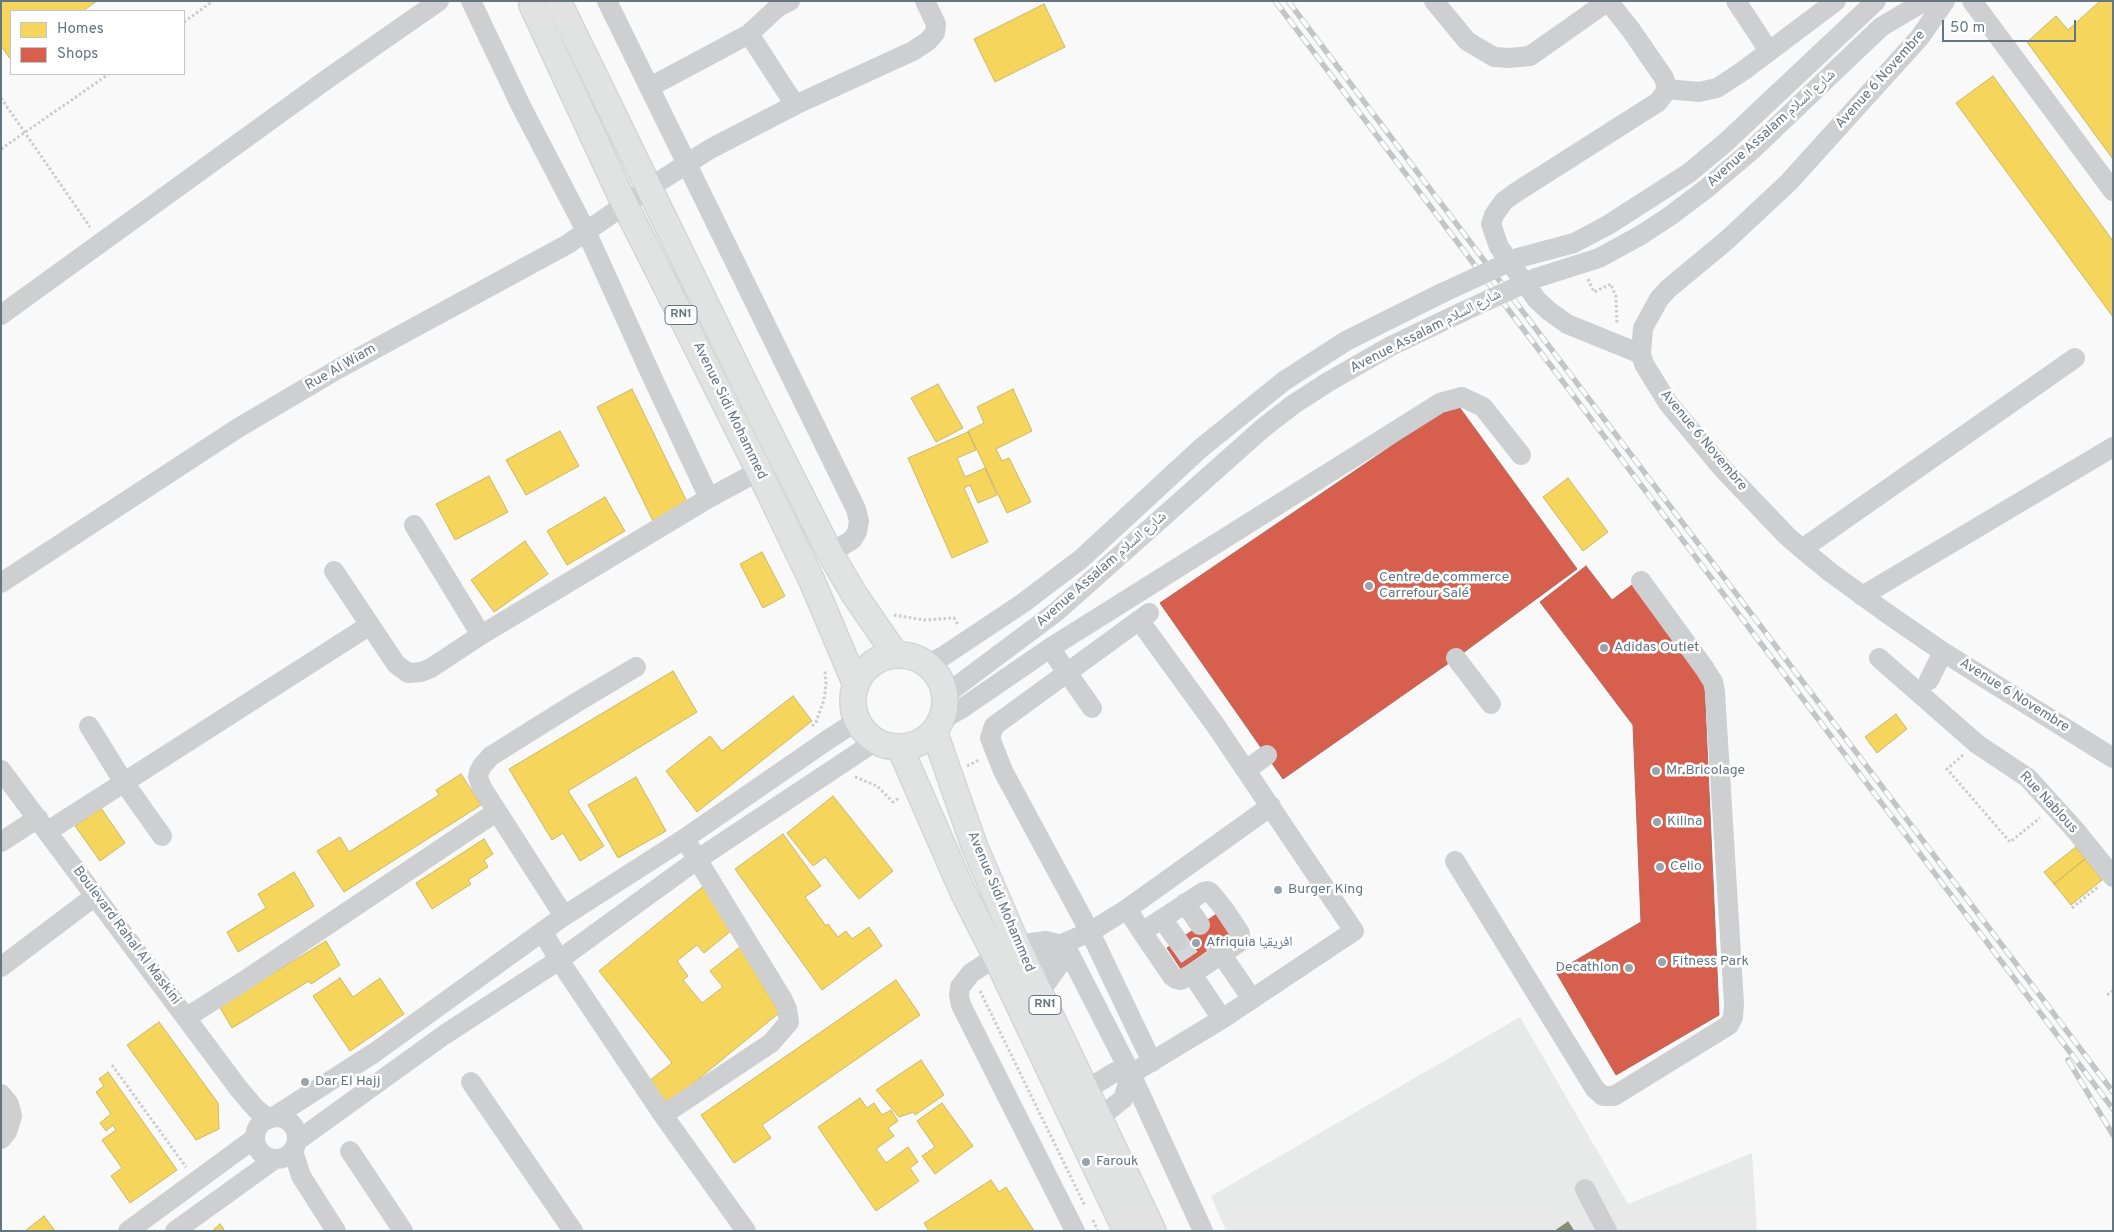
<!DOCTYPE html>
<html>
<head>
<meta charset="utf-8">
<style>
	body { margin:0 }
	#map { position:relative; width:2114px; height:1232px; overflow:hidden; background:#f9f9f9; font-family:Overpass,sans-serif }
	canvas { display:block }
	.frame { position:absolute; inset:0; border:2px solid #657683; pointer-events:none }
	.legend { position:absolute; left:10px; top:10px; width:175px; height:65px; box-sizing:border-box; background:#fff; border:1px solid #c1c8cd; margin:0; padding:6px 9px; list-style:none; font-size:15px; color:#657683 }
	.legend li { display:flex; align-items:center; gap:10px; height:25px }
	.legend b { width:25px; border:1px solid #c1c8cd }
	.scale { position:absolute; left:1942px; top:20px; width:134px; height:22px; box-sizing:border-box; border:2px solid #657683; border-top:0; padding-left:6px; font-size:15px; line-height:18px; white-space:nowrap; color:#657683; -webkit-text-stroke:4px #fff; paint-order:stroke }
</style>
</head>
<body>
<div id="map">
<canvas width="2114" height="1232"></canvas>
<div class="frame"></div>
<ul class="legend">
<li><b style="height:14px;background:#f6d55c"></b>Homes</li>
<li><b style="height:14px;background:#d6604d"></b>Shops</li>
</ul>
<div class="scale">50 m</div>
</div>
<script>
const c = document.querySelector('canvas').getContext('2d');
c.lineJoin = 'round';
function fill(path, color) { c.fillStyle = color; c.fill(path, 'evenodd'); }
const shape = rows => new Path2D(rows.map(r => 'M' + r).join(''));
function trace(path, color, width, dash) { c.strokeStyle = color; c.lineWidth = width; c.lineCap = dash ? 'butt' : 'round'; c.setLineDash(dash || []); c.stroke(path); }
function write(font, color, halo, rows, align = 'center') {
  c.font = font + ' Overpass,"Noto Naskh Arabic",sans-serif'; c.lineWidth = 5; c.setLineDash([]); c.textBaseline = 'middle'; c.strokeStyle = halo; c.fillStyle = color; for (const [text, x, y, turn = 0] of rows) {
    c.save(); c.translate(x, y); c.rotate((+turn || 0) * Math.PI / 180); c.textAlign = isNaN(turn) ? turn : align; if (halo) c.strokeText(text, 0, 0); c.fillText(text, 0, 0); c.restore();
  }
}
fill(shape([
	[1520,1017,1628,1204,1752,1153,1757,1231,1226,1231,1211,1196]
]), '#e8e9e9');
const homes = shape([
	[1,1,97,1,83,11,11,11,11,60,1,46,1,1],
	[2100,1,2113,1,2113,159,2027,42,2056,16,2068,30,2100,1],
	[1044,4,1065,47,995,82,974,39,1044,4],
	[1993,76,2113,241,2113,317,1956,103,1993,76],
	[938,384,963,428,936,442,911,398,938,384],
	[632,389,688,504,653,521,597,407,632,389],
	[1013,389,1032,431,996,449,1002,461,1009,458,1031,502,1007,513,968,431,984,423,977,407,1013,389],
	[560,431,579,466,526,495,506,460,560,431],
	[968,432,976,450,957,458,965,477,985,468,997,495,978,503,970,485,964,488,988,542,952,558,908,458,968,432],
	[489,476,508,512,455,540,436,504,489,476],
	[1568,478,1608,532,1583,551,1543,497,1568,478],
	[605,497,625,531,567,565,547,531,605,497],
	[525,541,548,574,494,612,471,580,525,541],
	[762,552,785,596,763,608,740,564,762,552],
	[673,671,697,712,568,791,604,846,580,861,563,833,552,840,509,769,673,671],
	[793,696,812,721,697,812,666,771,710,736,722,751,793,696],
	[1896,714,1907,729,1877,753,1865,737,1896,714],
	[461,774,481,805,344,892,317,851,340,837,349,852,439,795,436,790,461,774],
	[636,777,666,831,618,858,588,805,636,777],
	[833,796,893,871,859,899,825,857,813,866,787,833,833,796],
	[101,808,125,843,100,861,75,826,101,808],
	[783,834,821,886,805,897,826,926,828,924,838,937,846,931,852,939,869,927,882,946,822,990,735,869,783,834],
	[484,839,493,854,484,860,488,867,468,880,471,884,432,909,416,883,484,839],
	[2076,847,2085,859,2054,884,2044,872,2076,847],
	[2085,859,2102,880,2071,905,2054,884,2085,859],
	[294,872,314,906,238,952,227,932,266,908,258,894,294,872],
	[705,885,737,926,704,953,697,945,677,961,688,976,683,980,702,1003,723,987,710,971,740,947,779,1013,668,1104,649,1081,672,1063,599,971,705,885],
	[326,941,340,965,311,984,309,981,232,1028,219,1006,326,941],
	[340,978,353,997,380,978,404,1014,350,1051,313,996,340,978],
	[896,980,920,1015,762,1125,771,1138,734,1163,701,1115,896,980],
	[159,1022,218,1103,219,1129,196,1140,127,1045,159,1022],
	[921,1060,944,1095,915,1115,914,1112,899,1117,876,1090,921,1060],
	[108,1072,177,1170,130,1203,111,1176,122,1168,102,1140,116,1130,113,1125,106,1131,100,1123,111,1114,96,1092,104,1086,99,1079,108,1072],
	[860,1098,867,1108,874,1103,882,1115,891,1110,898,1121,888,1128,894,1136,876,1149,886,1163,908,1147,918,1162,910,1168,919,1181,876,1211,818,1127,860,1098],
	[942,1103,973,1146,935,1174,922,1156,935,1147,917,1121,942,1103],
	[991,1180,999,1192,1006,1187,1034,1231,929,1231,924,1223,991,1180],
	[44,1216,55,1231,25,1231,44,1216],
	[220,1224,225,1231,212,1231,220,1224]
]);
fill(homes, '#f6d55c');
trace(homes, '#cab868', 1);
const shops = shape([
	[1457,404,1577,569,1456,658,1283,779,1160,603,1415,430,1457,404],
	[1586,566,1612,600,1632,585,1704,679,1719,1015,1616,1075,1556,972,1641,922,1633,725,1540,602,1586,566],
	[1218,913,1232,933,1181,969,1167,948,1218,913]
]);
fill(shops, '#d6604d');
trace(shops, '#b4675d', 1);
const industry = shape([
	[1568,1222,1574,1231,1555,1231,1568,1222]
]);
fill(industry, '#8c8c6e');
trace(industry, '#808574', 1);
trace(shape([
	[1178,941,1192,961]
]), '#d4d8dc', 20, [20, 10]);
const major = shape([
	[558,1,753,401,830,553,854,594,896,655],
	[532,5,625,205,759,471,812,581,856,685],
	'853 701a46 46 0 1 1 92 0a46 46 0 1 1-92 0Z',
	[934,731,974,845,1017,945,1153,1231],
	[900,748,963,892,996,957,1126,1231]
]);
trace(major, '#d5d6d7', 28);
trace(shape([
	[184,22,213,1],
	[1,98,90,227],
	[1,149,109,74],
	[1588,279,1594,292,1611,284,1616,297,1617,325],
	[894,615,924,620,954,618,958,625],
	[812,726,816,722,824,700,826,684,825,671],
	[1963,755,1947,769,2010,842,2040,818],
	[967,766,979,760],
	[855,777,877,786,893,802,899,798],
	[2072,908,2098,887],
	[980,991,1085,1206],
	[2107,995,2113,991],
	[112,1065,186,1167],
	[1093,1220,1098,1231]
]), '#cbcccd', 3, [2.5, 2.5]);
trace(shape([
	[471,1,521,106,586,231,653,379,709,498],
	[607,1,856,509,859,521,857,532,852,540,830,553],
	[1434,1,1467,41,1494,57,1509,58,1530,56,1608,1],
	[1608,1,1631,30,1664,78,1667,89,1664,94,1658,102,1515,193,1504,201,1494,215,1491,224,1499,247,1537,300,1549,311,1567,324,1641,354],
	[1736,1,1769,51],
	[1945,1,1920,37,1789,182,1727,240,1668,289,1659,299,1643,328,1641,354,1644,364,1668,403,1723,469,1787,536,1802,549,1830,572,1885,612,1943,652,2113,758],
	[1972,1,2113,191],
	[749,34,795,105],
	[650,87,749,34,778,7,790,1],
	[1667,89,1699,92,1717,88,1743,71,1836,1],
	[1518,258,1574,243,1608,225,1689,173,1725,143,1876,1],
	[1536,278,1599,258,1641,235,1670,216,1707,188,1753,149,1881,27,1925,1],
	[1,315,330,77,439,1],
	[414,525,481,635],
	[1802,549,2075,358],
	[334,571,396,664,408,673,421,672,431,668,481,635,709,498,759,471],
	[1,583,238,428,338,369,568,244,649,188,710,149,795,105,913,51,928,41,935,33,936,24,925,1],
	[1862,596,2113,447],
	[1149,613,994,726,990,738,1003,771,1090,932,1152,1062],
	[1050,648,1092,708],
	[1456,658,1491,704],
	[1879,658,1977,744,2028,778,2076,831,2113,877],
	[928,664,942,657,1023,603,1081,559,1201,448,1284,381,1346,341,1442,293],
	[1929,680,1943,652],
	[945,695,1056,612,1263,428,1294,404,1328,382,1391,346,1460,313],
	[941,720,961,709,1050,648,1440,403,1462,397,1483,407,1521,455],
	[89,726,123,781,162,836],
	[1,770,239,1089,256,1109,269,1119],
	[1246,770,1267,755],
	[48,831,370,625],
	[1,842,38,818],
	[1455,861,1595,1089,1603,1096,1614,1096,1729,1025,1733,1017,1734,1003,1715,692,1713,682,1705,669,1641,581],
	[1185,903,1200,925],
	[1127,909,1142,932,1172,976,1176,979,1181,980,1198,970,1237,944,1240,937,1240,933,1224,909,1211,893,1208,891,1203,892,1142,932],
	[564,916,482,788,478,777,479,772,482,766,491,756,574,704,636,667],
	[1162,919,1178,941],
	[543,932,559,960,663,1115,746,1231],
	[1064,943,1131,1074,1203,1231],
	[1017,945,1046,941,1062,945,1063,951,1059,965,1040,992],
	[1215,945,1252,999],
	[996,957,971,973,960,987,959,995,961,1005,1075,1231],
	[1,967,95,896],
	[1028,967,1064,943,1090,932,1127,909,1271,806],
	[1192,974,1222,1019],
	[187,1017,244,981,496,812],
	[471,1082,573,1231],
	[1086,1090,1115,1072,1130,1075],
	[1,1094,9,1104,12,1116,7,1132,1,1139],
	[663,1115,771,1043,789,1022,787,1009,783,1000,691,849],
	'255 1138a21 21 0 1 1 42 0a21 21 0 1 1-42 0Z',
	[272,1118,374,1053,564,916,684,839,829,739,857,721],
	[1099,1118,1123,1099,1131,1074,1222,1019,1354,931,1216,726,1139,620],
	[297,1141,444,1035,559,960,698,859,876,741],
	[293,1151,301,1176,336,1231],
	[350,1151,403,1231],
	[1585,1189,1607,1231],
	[128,1231,255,1138],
	[175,1231,275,1159]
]), '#cecfd0', 20);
trace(major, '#e1e2e2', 25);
const rail = shape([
	[1275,1,2113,1109],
	[1288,1,2113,1092],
	[2068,1060,2113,1135]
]);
trace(rail, '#c3c5c6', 5.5);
trace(rail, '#fff', 4, [11]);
trace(shape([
	[1442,293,1518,258],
	[1460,313,1536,278]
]), '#cecfd0', 20);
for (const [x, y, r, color] of [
	[1369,586,5,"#99a4ac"],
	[1604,648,5,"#99a4ac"],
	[1656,771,5,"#99a4ac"],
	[1657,822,5,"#99a4ac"],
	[1660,867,5,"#99a4ac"],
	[1278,890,5,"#99a4ac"],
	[1196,943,5,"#99a4ac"],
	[1662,962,5,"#99a4ac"],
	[1629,968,5,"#99a4ac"],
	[305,1082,5,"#99a4ac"],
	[1086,1162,5,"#99a4ac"]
]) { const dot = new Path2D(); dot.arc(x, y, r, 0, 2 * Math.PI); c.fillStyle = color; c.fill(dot); trace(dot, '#fff', 2); }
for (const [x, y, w] of [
	[681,315,32],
	[1045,1005,32]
]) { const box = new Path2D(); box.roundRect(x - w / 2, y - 9.5, w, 19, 4); c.fillStyle = '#fff'; c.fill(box); trace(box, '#657683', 1); }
write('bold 12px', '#657683', null, [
	["RN1",681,315],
	["RN1",1045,1005]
]);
write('14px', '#657683', '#fff', [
	["Avenue 6 Novembre",1881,80,-48],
	["Avenue Assalam شارع السلام",1772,129,-42],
	["Avenue Assalam شارع السلام",1426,332,-27],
	["Rue Al Wiam",341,368,-30],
	["Avenue Sidi Mohammed",729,411,64],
	["Avenue 6 Novembre",1703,441,50],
	["Avenue Assalam شارع السلام",1102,570,-41],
	["Avenue 6 Novembre",2014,696,32],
	["Rue Nablous",2048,803,47],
	["Avenue Sidi Mohammed",1000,902,67],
	["Boulevard Rahal Al Maskini",126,936,53]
]);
write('14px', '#657683', '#fff', [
	["Centre de commerce",1379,578],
	["Carrefour Salé",1379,594],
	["Adidas Outlet",1614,648],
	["Mr.Bricolage",1666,771],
	["Kilina",1667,822],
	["Celio",1670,867],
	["Burger King",1288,890],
	["Afriquia افريقيا",1206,943],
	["Fitness Park",1672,962],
	["Decathlon",1619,968,"right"],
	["Dar El Hajj",315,1082],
	["Farouk",1096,1162]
], 'left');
</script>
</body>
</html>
